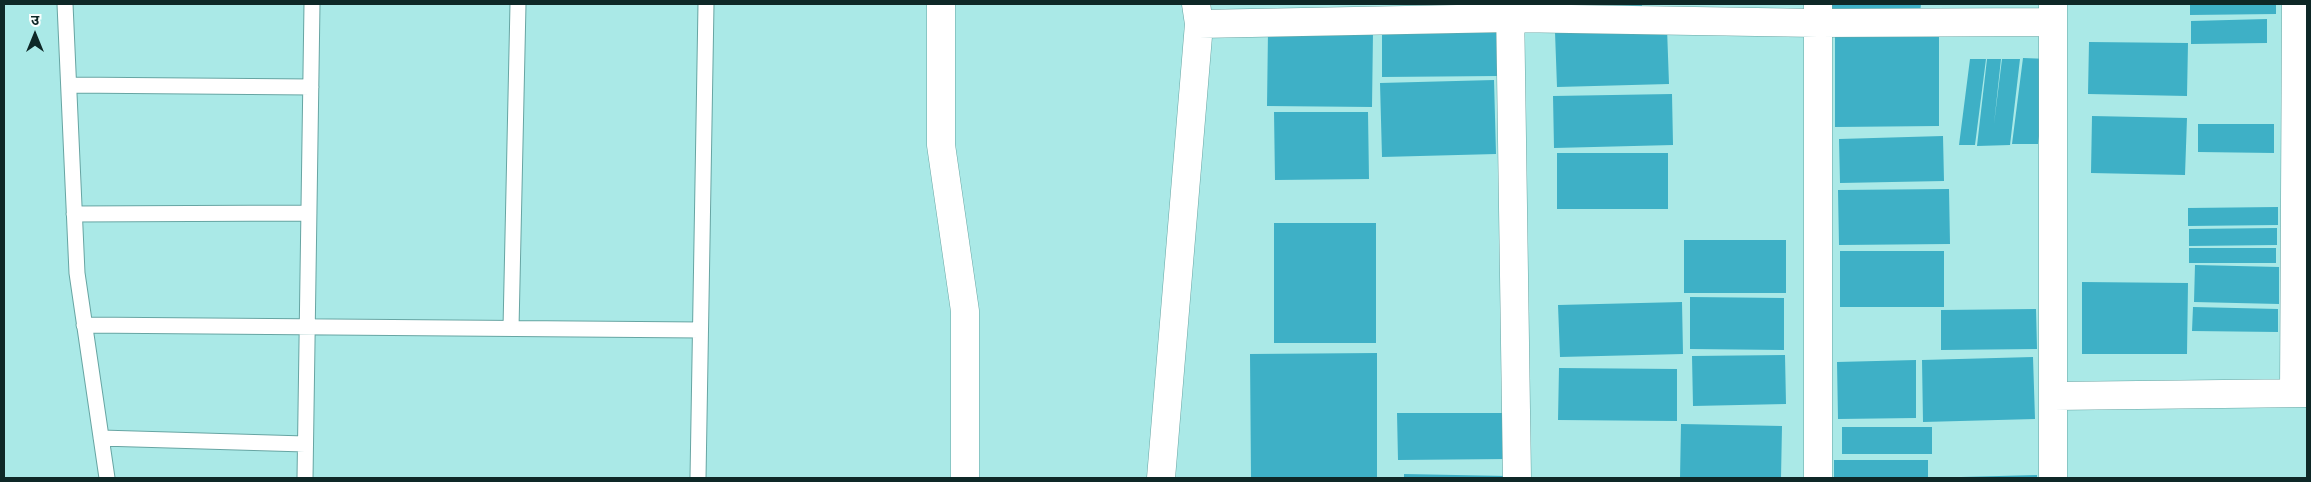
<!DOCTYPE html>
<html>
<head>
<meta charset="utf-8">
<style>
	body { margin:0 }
	#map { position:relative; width:2311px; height:482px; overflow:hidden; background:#aae9e7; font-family:Ubuntu,"Noto Sans Devanagari",sans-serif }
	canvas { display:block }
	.frame { position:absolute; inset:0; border:5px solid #0e2827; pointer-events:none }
	.north { position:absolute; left:10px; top:10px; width:50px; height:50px; -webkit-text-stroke:4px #f8fefd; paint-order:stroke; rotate:0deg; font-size:14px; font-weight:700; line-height:20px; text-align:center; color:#0e2827 }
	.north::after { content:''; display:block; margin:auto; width:18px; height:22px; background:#0e2827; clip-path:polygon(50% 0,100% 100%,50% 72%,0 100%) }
</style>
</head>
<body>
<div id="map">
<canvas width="2311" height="482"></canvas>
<div class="frame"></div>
<div class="north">उ</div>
</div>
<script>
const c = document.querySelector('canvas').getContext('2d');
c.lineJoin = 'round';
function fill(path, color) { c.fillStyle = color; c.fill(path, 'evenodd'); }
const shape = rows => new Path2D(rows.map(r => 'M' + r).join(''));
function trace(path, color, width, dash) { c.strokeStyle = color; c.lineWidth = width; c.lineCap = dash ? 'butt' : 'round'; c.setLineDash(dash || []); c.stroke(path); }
fill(shape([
	[1569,4,1642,4,1642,6,1569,5],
	[1824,4,1921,4,1920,13,1823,12],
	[2190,4,2276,4,2276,14,2190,15],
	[2267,19,2267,43,2191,44,2191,21],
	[1497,25,1498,76,1382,77,1382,26],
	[1667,28,1669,84,1557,87,1555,32],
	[1268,31,1373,32,1372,107,1267,106],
	[1939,34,1939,126,1835,127,1835,35],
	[2089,42,2188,43,2187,96,2088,94],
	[2023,58,2049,59,2038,144,2012,144],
	[1970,59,1986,59,1975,145,1959,145],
	[1987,59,2001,59,1994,124,2002,59,2020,59,2010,145,1977,146],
	[1494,80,1496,154,1382,157,1380,83],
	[1672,94,1673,145,1554,148,1553,96],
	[1274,112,1368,112,1369,179,1275,180],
	[2092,116,2187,118,2185,175,2091,173],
	[2198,124,2274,124,2274,153,2198,152],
	[1943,136,1944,181,1840,183,1839,139],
	[1557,153,1668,153,1668,209,1557,209],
	[1949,189,1950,244,1839,245,1838,190],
	[2278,207,2278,225,2188,226,2188,208],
	[1274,223,1376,223,1376,343,1274,343],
	[2277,228,2277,245,2189,246,2189,229],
	[1684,240,1786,240,1786,293,1684,293],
	[2189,248,2276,248,2276,263,2189,263],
	[1840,251,1944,251,1944,307,1840,307],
	[2195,265,2279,267,2279,304,2194,302],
	[2082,282,2188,283,2187,354,2082,354],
	[1690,297,1784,298,1784,350,1690,349],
	[1682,302,1683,354,1560,357,1558,305],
	[2193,307,2278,309,2278,332,2192,331],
	[2036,309,2037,349,1941,350,1941,310],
	[1377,353,1377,478,1251,478,1250,354],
	[1785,355,1786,404,1693,406,1692,356],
	[2033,357,2035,419,1923,422,1922,360],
	[1916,360,1916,418,1838,419,1837,362],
	[1559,368,1677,369,1677,421,1558,420],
	[1397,413,1506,413,1506,459,1398,460],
	[1681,424,1782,426,1781,478,1680,478],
	[1842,427,1932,427,1932,454,1842,454],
	[1834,460,1928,460,1928,478,1834,478],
	[1404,474,1507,476,1507,478,1404,478],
	[2037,475,2037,478,1961,478,1961,477]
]), '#3eb0c6');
const service = shape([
	[65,4,77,273,107,478],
	[69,85,311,87],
	[74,214,309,213],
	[84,325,700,330],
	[511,328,518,4],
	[101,438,305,444],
	[305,478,312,4],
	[698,478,706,4]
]);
const minor = shape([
	[941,4,941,145,965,311,965,478],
	[1510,4,1517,478],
	[2053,4,2053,478],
	[1818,5,1818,478],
	[1199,24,1509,18,1818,23,2053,22],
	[2294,392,2296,4],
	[2054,396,2307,393],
	[1161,478,1199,24,1196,4]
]);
trace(service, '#67a5a3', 17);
trace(minor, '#67a5a3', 29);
trace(service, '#fff', 15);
trace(minor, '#fff', 28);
</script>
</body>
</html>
